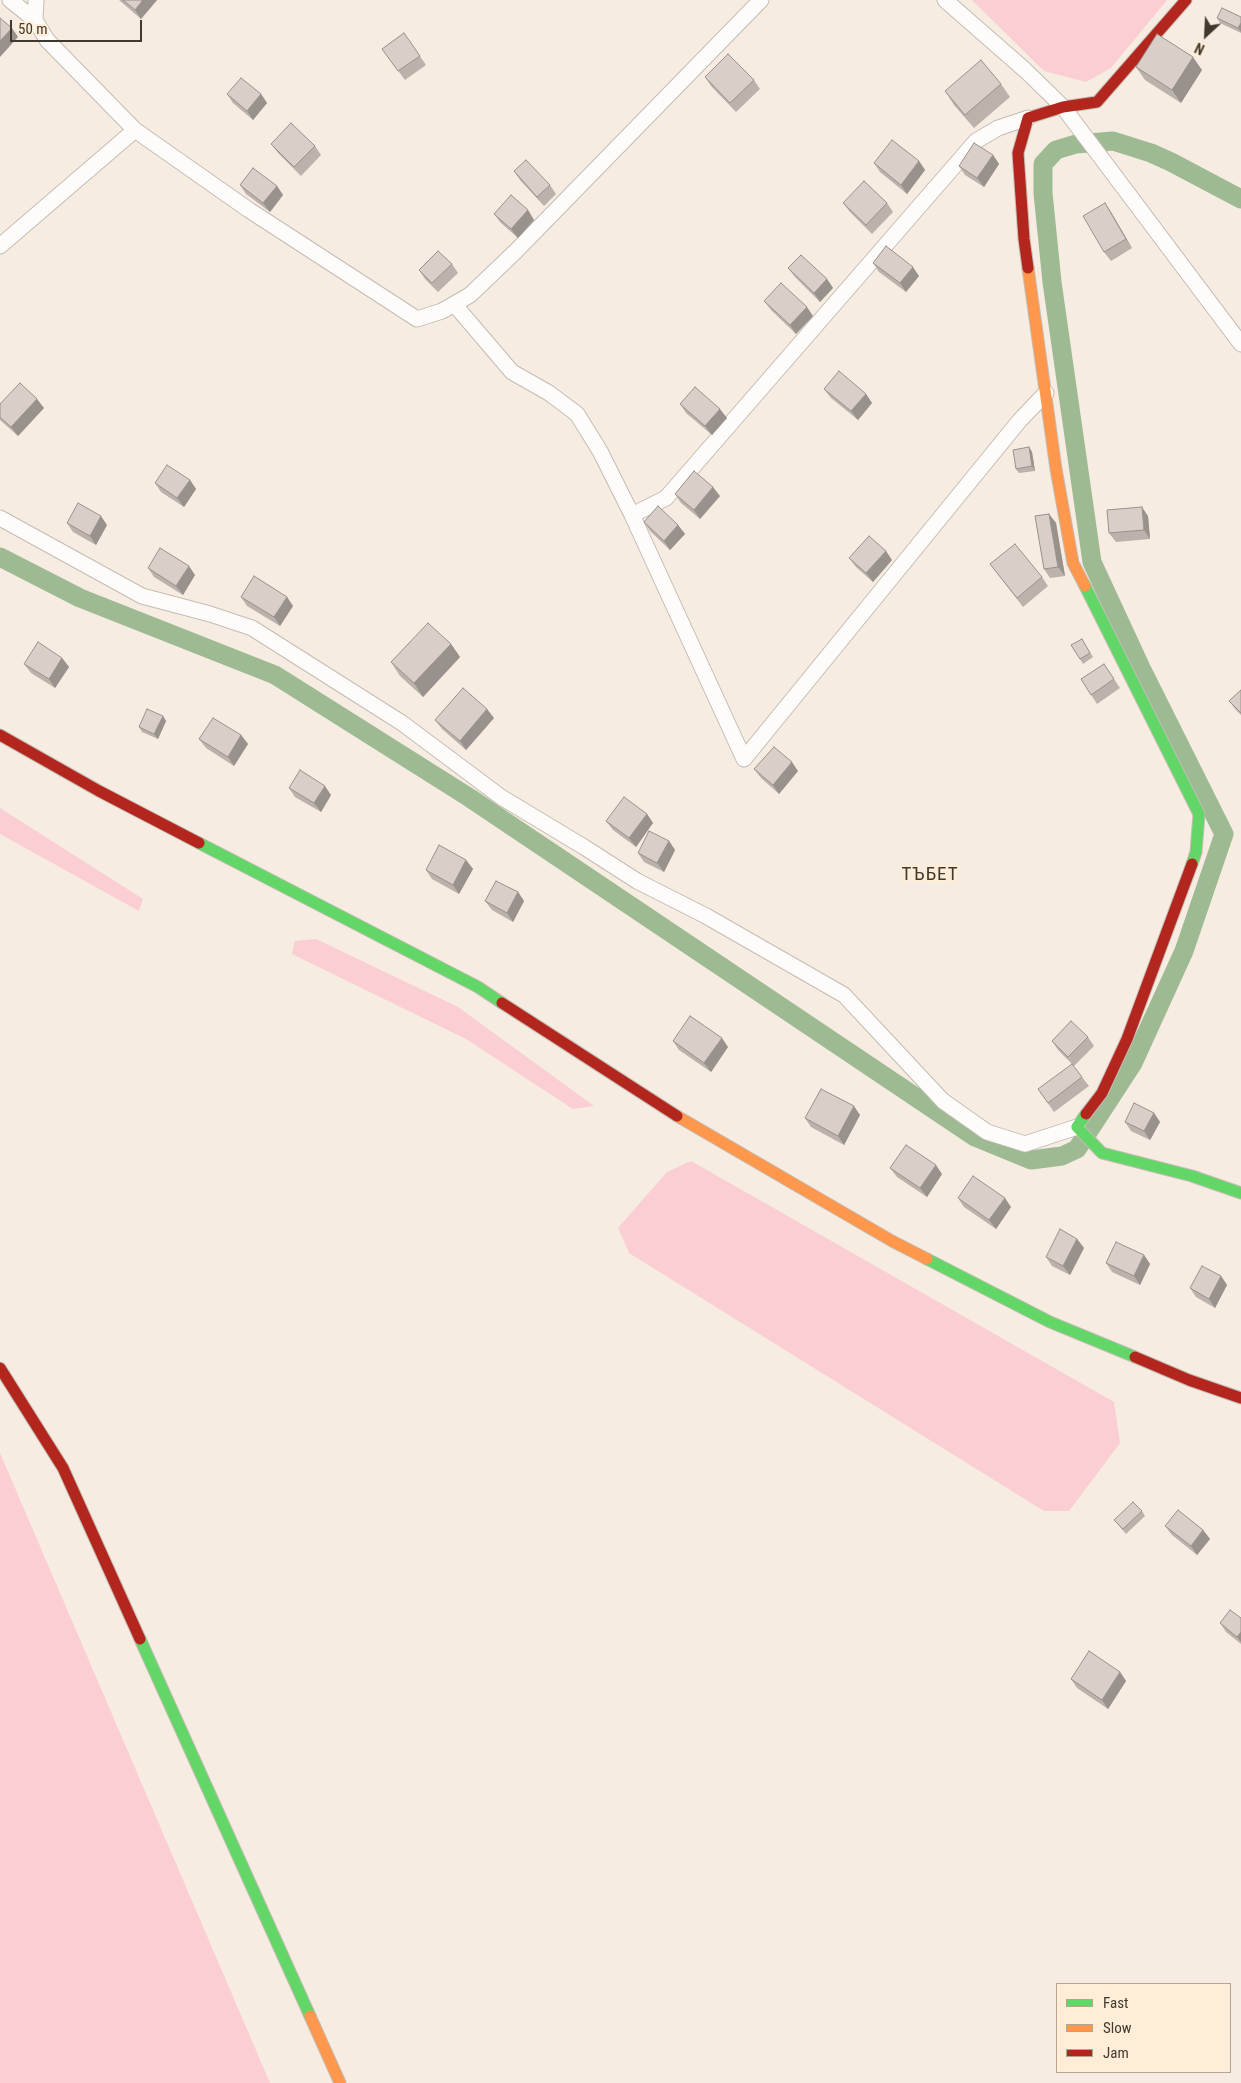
<!DOCTYPE html>
<html>
<head>
<meta charset="utf-8">
<style>
	body { margin:0 }
	#map { position:relative; width:1241px; height:2083px; overflow:hidden; background:#f6ece1; font-family:"Roboto Condensed",sans-serif }
	canvas { display:block }
	.legend { position:absolute; left:1056px; top:1983px; width:175px; height:90px; box-sizing:border-box; background:#ffedd8; border:1px solid #b3a594; margin:0; padding:6px 9px; list-style:none; font-size:15px; color:#41392e }
	.legend li { display:flex; align-items:center; gap:10px; height:25px }
	.legend b { width:25px; border:1px solid #b3a594 }
	.north { position:absolute; left:1181px; top:10px; width:50px; height:50px; -webkit-text-stroke:4px #ffedd8; paint-order:stroke; rotate:205deg; font-size:14px; font-weight:700; line-height:20px; text-align:center; color:#41392e }
	.north::after { content:''; display:block; margin:auto; width:18px; height:22px; background:#41392e; clip-path:polygon(50% 0,100% 100%,50% 72%,0 100%) }
	.scale { position:absolute; left:10px; top:20px; width:132px; height:22px; box-sizing:border-box; border:2px solid #41392e; border-top:0; padding-left:6px; font-size:15px; line-height:18px; white-space:nowrap; color:#41392e; -webkit-text-stroke:4px #ffedd8; paint-order:stroke }
</style>
</head>
<body>
<div id="map">
<canvas width="1241" height="2083"></canvas>
<ul class="legend">
<li><b style="height:6px;background:#63d668"></b>Fast</li>
<li><b style="height:6px;background:#ff974d"></b>Slow</li>
<li><b style="height:6px;background:#b3261e"></b>Jam</li>
</ul>
<div class="north">N</div>
<div class="scale">50 m</div>
</div>
<script>
const c = document.querySelector('canvas').getContext('2d');
c.lineJoin = 'round';
function fill(path, color) { c.fillStyle = color; c.fill(path, 'evenodd'); }
const shape = rows => new Path2D(rows.map(r => 'M' + r).join(''));
function trace(path, color, width, dash) { c.strokeStyle = color; c.lineWidth = width; c.lineCap = dash ? 'butt' : 'round'; c.setLineDash(dash || []); c.stroke(path); }
function write(font, color, halo, rows, align = 'center') {
  c.font = font + ' "Roboto Condensed",sans-serif'; c.lineWidth = 5; c.setLineDash([]); c.textBaseline = 'middle'; c.strokeStyle = halo; c.fillStyle = color; for (const [text, x, y, turn = 0] of rows) {
    c.save(); c.translate(x, y); c.rotate((+turn || 0) * Math.PI / 180); c.textAlign = isNaN(turn) ? turn : align; if (halo) c.strokeText(text, 0, 0); c.fillText(text, 0, 0); c.restore();
  }
}
fill(shape([
	[972,0,1167,0,1111,68,1086,82,1044,71],
	[0,808,143,899,139,911,0,834],
	[316,939,458,1007,594,1106,573,1109,466,1039,292,954,295,941],
	[691,1161,1114,1402,1120,1443,1069,1511,1044,1511,629,1253,618,1228,667,1172],
	[0,1453,270,2083,0,2083]
]), '#faced2');
trace(shape([
	[0,557,80,598,275,675,470,798,975,1137,1031,1160,1062,1156,1077,1149,1133,1063,1184,951,1224,834,1141,668,1092,562,1052,282,1043,193,1043,164,1056,150,1076,144,1113,141,1151,153,1171,162,1241,199]
]), '#9eba93', 19);
const street = shape([
	[10,0,35,20],
	[36,0,35,20,47,40,135,130,249,210,417,319,442,311,470,295,516,251,761,0],
	[945,0,1025,70,1063,107,1241,344],
	[0,246,135,130],
	[454,304,512,372,549,393,577,414,600,451,632,515,744,759,1020,420,1046,393],
	[632,515,666,498,976,141,998,128,1028,118],
	[0,518,142,596,210,614,252,628,402,723,501,797,584,847,637,881,706,916,844,995,943,1101,987,1132,1025,1144,1077,1127]
]);
const fast = shape([
	[1085,586,1199,814,1196,852,1192,864],
	[199,843,478,987,502,1003],
	[1086,1114,1077,1127,1102,1153,1192,1176,1241,1193],
	[927,1259,1050,1322,1135,1357],
	[140,1639,310,2016]
]);
const slow = shape([
	[1028,268,1056,469,1073,563,1085,586],
	[677,1116,892,1241,927,1259],
	[310,2016,340,2083]
]);
const jam = shape([
	[1028,268,1024,239,1018,153,1028,118,1063,107,1097,102,1186,0],
	[0,735,99,791,199,843],
	[502,1003,677,1116],
	[1086,1114,1102,1093,1127,1039,1192,864],
	[1135,1357,1189,1380,1241,1398],
	[0,1368,63,1468,140,1639]
]);
trace(street, '#c4bcb3', 17);
trace(fast, '#c4bcb3', 13);
trace(slow, '#c4bcb3', 13);
trace(jam, '#c4bcb3', 13);
trace(street, '#fefcfa', 15);
trace(fast, '#63d668', 11);
trace(slow, '#ff974d', 11);
trace(jam, '#b3261e', 11);
fill(shape([
	[119,0,157,0,141,19],
	[1241,17,1241,33,1220,23,1217,18],
	[404,33,426,65,405,80,382,49],
	[1136,67,1202,70,1181,103,1145,80],
	[705,77,754,80,760,89,736,112,711,86],
	[1001,84,1010,97,974,128,954,105,945,91],
	[227,94,261,94,267,103,253,120,233,103],
	[271,144,315,146,321,155,301,176,278,153],
	[993,155,999,164,984,187,965,175,959,166],
	[919,161,925,170,907,194,880,172,874,163],
	[514,171,550,185,556,194,544,206,520,180],
	[240,185,277,186,283,195,270,212,246,194],
	[843,203,887,203,893,212,872,234,850,212],
	[1105,203,1132,248,1111,261,1104,252],
	[528,210,534,220,518,238,501,223,494,214],
	[873,263,919,276,906,292,879,272],
	[452,264,458,273,438,292,425,279,419,270],
	[788,268,827,279,833,288,820,302,795,277],
	[764,301,813,316,796,334,771,310],
	[824,389,866,394,872,403,858,420,831,398],
	[0,404,44,408,18,436,0,420],
	[680,404,727,418,712,435,686,413],
	[1029,447,1032,452,1035,471,1019,473,1016,469],
	[190,480,196,489,184,507,161,492,155,483],
	[675,494,720,496,700,519,681,503],
	[1049,514,1056,523,1065,576,1050,578,1044,569],
	[1148,516,1150,539,1116,542,1109,533],
	[644,522,678,525,685,534,670,550,650,531],
	[67,523,107,525,96,545,73,532],
	[849,558,892,560,873,582,856,567],
	[990,564,1042,577,1048,586,1023,607],
	[148,568,195,575,183,595,154,577],
	[241,597,287,597,293,606,280,626,247,606],
	[1082,639,1093,657,1083,664,1071,645],
	[451,644,460,657,423,697,400,676,391,662],
	[62,658,69,667,55,688,31,673,24,664],
	[1104,664,1120,688,1097,704,1081,679],
	[1241,690,1241,715,1236,710,1229,701],
	[163,716,166,721,158,739,142,732,139,727],
	[494,718,466,750,442,729,435,720],
	[241,735,248,744,234,766,206,748,199,739],
	[754,769,798,771,779,794,761,778],
	[289,788,331,795,321,812,295,797],
	[647,814,653,823,636,847,613,830,606,821],
	[669,841,675,850,664,872,644,862,638,853],
	[466,860,473,869,459,894,432,879,426,870],
	[518,892,524,901,513,922,492,910,485,901],
	[1088,1037,1094,1046,1074,1066,1058,1050,1052,1041],
	[673,1041,728,1047,711,1072,679,1050],
	[1082,1077,1089,1086,1054,1112,1038,1089],
	[1154,1113,1160,1122,1150,1140,1131,1131,1125,1122],
	[860,1115,844,1145,811,1127,805,1118],
	[890,1168,942,1174,927,1197,897,1177],
	[958,1198,1011,1207,996,1229,964,1207],
	[1077,1239,1084,1248,1070,1275,1052,1266,1046,1257],
	[1144,1255,1150,1264,1140,1285,1112,1272,1106,1263],
	[1221,1276,1227,1285,1215,1308,1196,1297,1190,1288],
	[1142,1511,1145,1516,1126,1534,1114,1520],
	[1165,1526,1203,1530,1210,1539,1197,1555,1172,1535],
	[1241,1618,1241,1644,1226,1632,1220,1623],
	[1120,1672,1126,1681,1108,1709,1077,1688,1071,1679]
]), '#bbb2ac');
fill(shape([
	[143,0,157,0,141,19,135,10],
	[1241,23,1241,32,1238,28],
	[12,28,18,37,0,57,0,41],
	[1193,57,1202,70,1181,103,1172,90],
	[261,94,267,103,253,120,247,111],
	[993,155,999,164,984,187,977,178],
	[919,161,925,170,907,194,901,185],
	[277,186,283,195,270,212,263,203],
	[1105,203,1111,212,1132,248,1126,239],
	[528,210,534,220,518,238,511,229],
	[913,267,919,276,906,292,900,283],
	[827,279,833,288,820,302,814,293],
	[807,307,813,316,796,334,790,325],
	[866,394,872,403,858,420,851,411],
	[37,399,44,408,18,436,11,427],
	[720,409,727,418,712,435,705,426],
	[1029,447,1032,452,1035,471,1032,466],
	[190,480,196,489,184,507,177,498],
	[713,487,720,496,700,519,694,510],
	[1142,507,1148,516,1150,539,1144,530],
	[1049,514,1056,523,1065,576,1058,567],
	[101,516,107,525,96,545,90,536],
	[678,525,685,534,670,550,664,541],
	[886,551,892,560,873,582,866,573],
	[189,566,195,575,183,595,176,586],
	[287,597,293,606,280,626,274,617],
	[451,644,460,657,423,697,414,683],
	[62,658,69,667,55,688,49,679],
	[487,709,494,718,466,750,460,741],
	[163,716,166,721,158,739,154,734],
	[241,735,248,744,234,766,228,757],
	[792,762,798,771,779,794,773,785],
	[325,786,331,795,321,812,314,803],
	[647,814,653,823,636,847,629,838],
	[669,841,675,850,664,872,657,863],
	[466,860,473,869,459,894,453,885],
	[518,892,524,901,513,922,507,913],
	[722,1038,728,1047,711,1072,704,1063],
	[854,1106,860,1115,844,1145,838,1136],
	[1154,1113,1160,1122,1150,1140,1144,1131],
	[936,1165,942,1174,927,1197,920,1188],
	[1005,1198,1011,1207,996,1229,989,1220],
	[1077,1239,1084,1248,1070,1275,1063,1266],
	[1144,1255,1150,1264,1140,1285,1134,1276],
	[1221,1276,1227,1285,1215,1308,1209,1299],
	[1203,1530,1210,1539,1197,1555,1191,1546],
	[1241,1632,1241,1642,1237,1637],
	[1120,1672,1126,1681,1108,1709,1102,1700]
]), '#99918c');
const building = shape([
	[123,0,143,0,135,10,123,0],
	[1222,8,1241,17,1241,23,1238,28,1217,18,1222,8],
	[0,18,12,28,0,41,0,18],
	[404,33,420,56,398,71,382,49,404,33],
	[1157,34,1193,57,1172,90,1136,67,1157,34],
	[728,54,754,80,730,103,705,77,728,54],
	[981,60,1001,84,965,115,945,91,981,60],
	[241,78,261,94,247,111,227,94,241,78],
	[291,123,315,146,294,167,271,144,291,123],
	[892,140,919,161,901,185,874,163,892,140],
	[974,143,993,155,977,178,959,166,974,143],
	[526,160,550,185,537,197,514,171,526,160],
	[253,168,277,186,263,203,240,185,253,168],
	[864,181,887,203,866,225,843,203,864,181],
	[511,195,528,210,511,229,494,214,511,195],
	[1105,203,1126,239,1104,252,1083,216,1105,203],
	[886,246,913,267,900,283,873,263,886,246],
	[438,251,452,264,432,283,419,270,438,251],
	[801,255,827,279,814,293,788,268,801,255],
	[781,283,807,307,790,325,764,301,781,283],
	[839,371,866,394,851,411,824,389,839,371],
	[20,383,37,399,11,427,0,417,0,404,20,383],
	[695,387,720,409,705,426,680,404,695,387],
	[1029,447,1032,466,1016,469,1013,450,1029,447],
	[167,465,190,480,177,498,155,483,167,465],
	[694,471,713,487,694,510,675,494,694,471],
	[78,503,101,516,90,536,67,523,78,503],
	[658,506,678,525,664,541,644,522,658,506],
	[1142,507,1144,530,1109,533,1107,510,1142,507],
	[1049,514,1058,567,1044,569,1035,516,1049,514],
	[869,536,886,551,866,573,849,558,869,536],
	[1015,544,1042,577,1017,598,990,564,1015,544],
	[160,548,189,566,176,586,148,568,160,548],
	[254,576,287,597,274,617,241,597,254,576],
	[428,623,451,644,414,683,391,662,428,623],
	[1082,639,1090,653,1080,659,1071,645,1082,639],
	[38,642,62,658,49,679,24,664,38,642],
	[1104,664,1114,679,1091,695,1081,679,1104,664],
	[463,688,487,709,460,741,435,720,463,688],
	[1241,690,1241,713,1229,701,1241,690],
	[147,709,163,716,154,734,139,727,147,709],
	[213,718,241,735,228,757,199,739,213,718],
	[774,747,792,762,773,785,754,769,774,747],
	[300,770,325,786,314,803,289,788,300,770],
	[624,797,647,814,629,838,606,821,624,797],
	[649,831,669,841,657,863,638,853,649,831],
	[439,845,466,860,453,885,426,870,439,845],
	[496,881,518,892,507,913,485,901,496,881],
	[690,1016,722,1038,704,1063,673,1041,690,1016],
	[1071,1021,1088,1037,1068,1057,1052,1041,1071,1021],
	[1072,1064,1082,1077,1048,1103,1038,1089,1072,1064],
	[821,1089,854,1106,838,1136,805,1118,821,1089],
	[1134,1103,1154,1113,1144,1131,1125,1122,1134,1103],
	[906,1145,936,1165,920,1188,890,1168,906,1145],
	[973,1176,1005,1198,989,1220,958,1198,973,1176],
	[1060,1229,1077,1239,1063,1266,1046,1257,1060,1229],
	[1116,1242,1144,1255,1134,1276,1106,1263,1116,1242],
	[1202,1266,1221,1276,1209,1299,1190,1288,1202,1266],
	[1133,1502,1142,1511,1123,1529,1114,1520,1133,1502],
	[1178,1510,1203,1530,1191,1546,1165,1526,1178,1510],
	[1230,1610,1241,1618,1241,1632,1237,1637,1220,1623,1230,1610],
	[1089,1651,1120,1672,1102,1700,1071,1679,1089,1651]
]);
fill(building, '#dacfc8');
trace(building, '#99918c', 1);
c.letterSpacing = '1px';
write('19px', '#41392e', '#ffedd8', [
	["ТЪБЕТ",930,875]
]);
c.letterSpacing = '0px';
</script>
</body>
</html>
